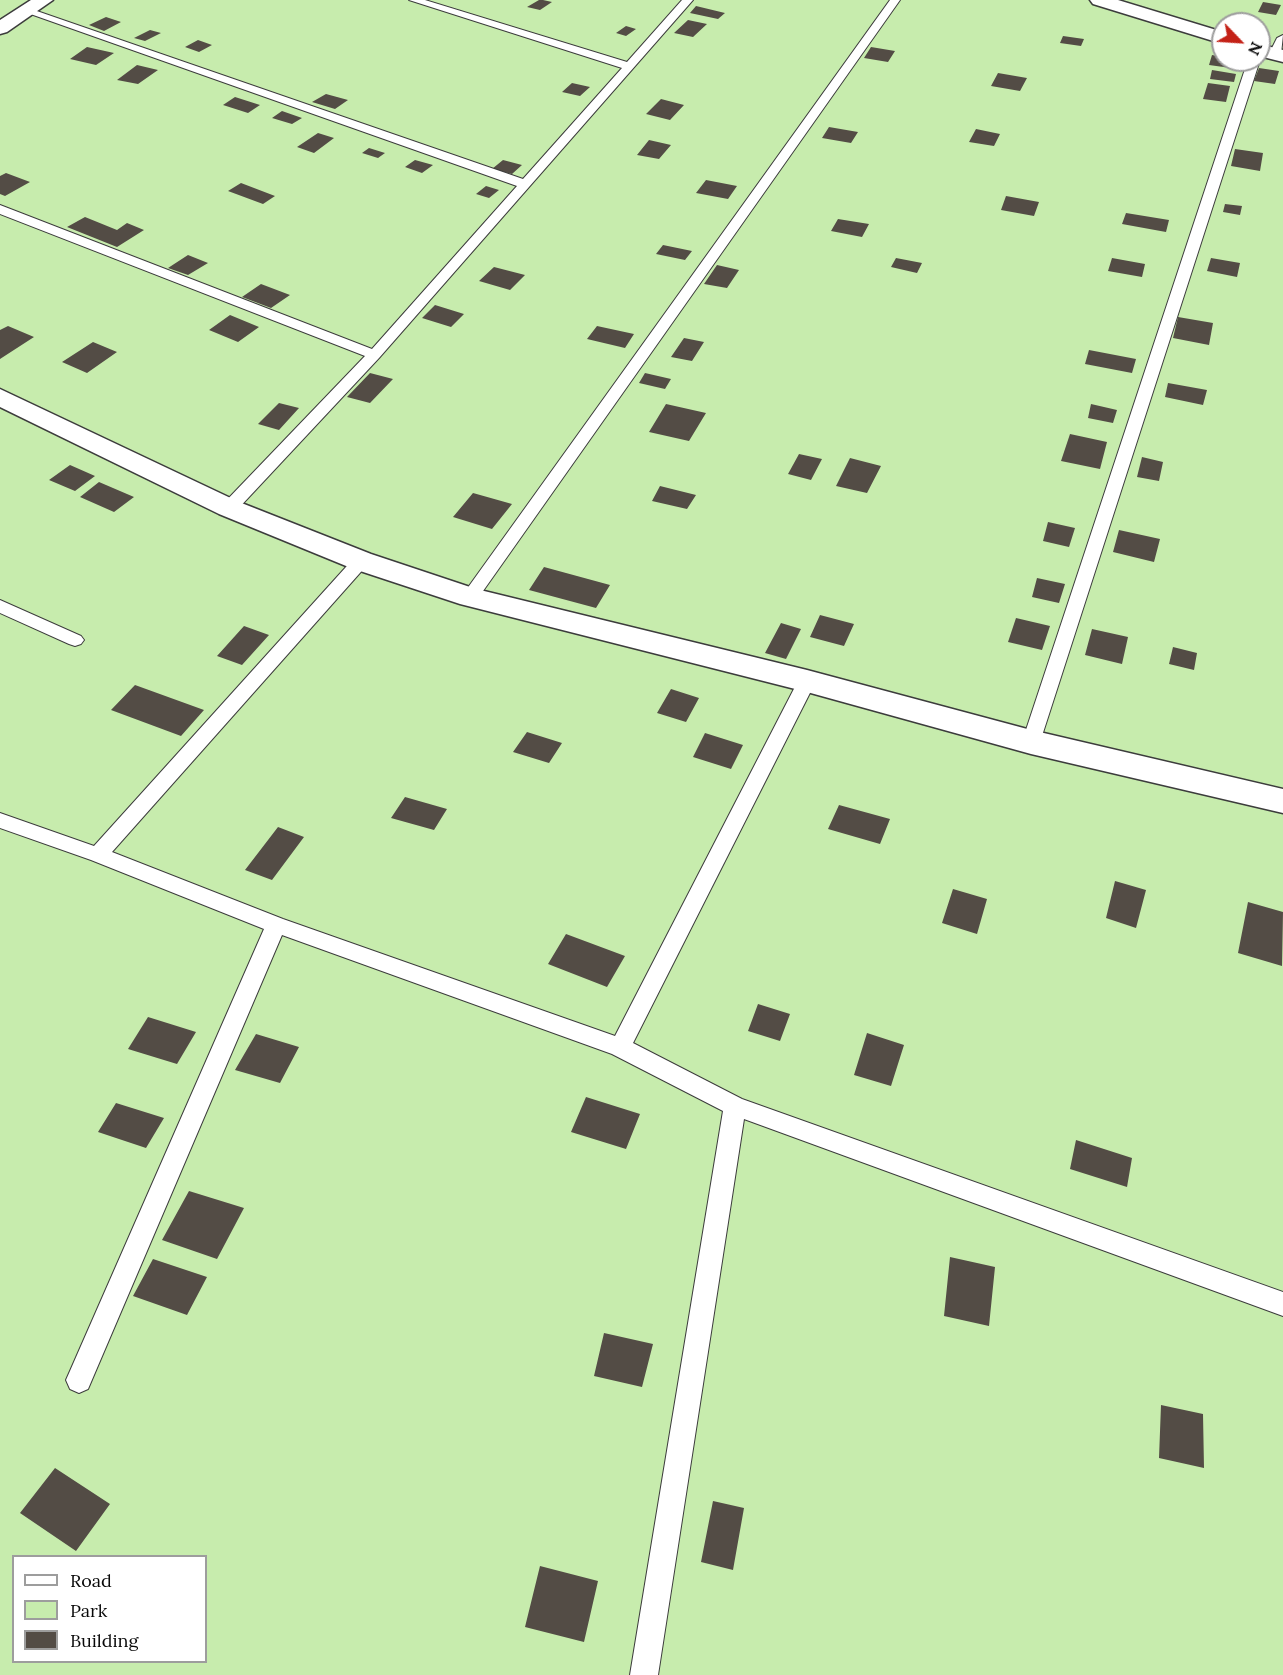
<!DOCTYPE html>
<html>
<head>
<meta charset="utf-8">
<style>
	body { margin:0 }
	#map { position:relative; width:1283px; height:1675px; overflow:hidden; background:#fffde6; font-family:Lora,serif }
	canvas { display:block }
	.legend { position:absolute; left:12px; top:1555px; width:195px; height:108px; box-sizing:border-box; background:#fff; border:2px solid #9d9d9d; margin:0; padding:8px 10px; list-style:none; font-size:18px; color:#090909 }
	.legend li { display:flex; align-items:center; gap:12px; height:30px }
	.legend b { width:30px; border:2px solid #9d9d9d }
	.north { position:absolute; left:1211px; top:12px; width:60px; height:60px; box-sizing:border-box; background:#fff; border:2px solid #9d9d9d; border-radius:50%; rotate:115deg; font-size:16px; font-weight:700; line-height:24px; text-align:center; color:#090909 }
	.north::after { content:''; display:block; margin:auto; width:21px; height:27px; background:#c42117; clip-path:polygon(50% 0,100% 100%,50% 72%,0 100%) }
</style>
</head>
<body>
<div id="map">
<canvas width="1283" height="1675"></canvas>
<ul class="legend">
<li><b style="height:8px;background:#fff"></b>Road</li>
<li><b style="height:16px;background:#c7ecad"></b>Park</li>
<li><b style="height:16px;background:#534c45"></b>Building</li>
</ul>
<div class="north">N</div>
</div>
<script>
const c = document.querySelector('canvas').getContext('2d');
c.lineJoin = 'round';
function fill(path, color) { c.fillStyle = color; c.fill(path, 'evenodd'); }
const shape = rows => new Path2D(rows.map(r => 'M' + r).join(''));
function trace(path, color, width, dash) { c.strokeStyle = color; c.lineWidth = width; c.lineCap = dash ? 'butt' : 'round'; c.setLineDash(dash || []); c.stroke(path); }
fill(shape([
	[0,0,1283,0,1283,1675,0,1675],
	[1223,24,1259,24,1259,60,1223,60],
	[14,1556,206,1556,206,1662,14,1662]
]), '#c7ecad');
fill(shape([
	[539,0,543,0,552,2,540,10,527,7],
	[1263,2,1281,5,1276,15,1258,12],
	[696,6,725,13,718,19,690,13],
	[106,17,121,22,104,31,89,25],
	[688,20,707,24,693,37,674,33],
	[626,26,636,29,626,36,616,33],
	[150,30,161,33,145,41,134,38],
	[1063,36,1084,39,1081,46,1060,43],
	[198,40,212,45,199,52,185,47],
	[87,47,114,53,96,65,70,59],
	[871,47,895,51,888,62,864,58],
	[1212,55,1223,57,1223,60,1240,60,1238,69,1209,65],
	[137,65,158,70,138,84,117,80],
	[1259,68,1279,71,1275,84,1254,81],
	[1212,70,1236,74,1234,82,1210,79],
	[998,73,1027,78,1020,91,991,86],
	[572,83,590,87,580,96,562,92],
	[1208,83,1230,86,1226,102,1203,99],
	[326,94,348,100,335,109,312,102],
	[235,97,260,105,248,113,223,105],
	[661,99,684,105,670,120,646,114],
	[282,111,302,118,292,124,272,118],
	[829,127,858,132,851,143,822,138],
	[976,129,1000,134,994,146,969,142],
	[318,133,334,138,314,153,297,147],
	[649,140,671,145,659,159,637,155],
	[369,148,385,153,378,158,362,153],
	[1235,149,1263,153,1260,171,1231,166],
	[415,160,433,165,422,173,405,167],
	[503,160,522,165,512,174,492,169],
	[6,173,30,182,5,196,0,194,0,176],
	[706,180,737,186,728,199,696,193],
	[241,183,275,196,263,204,228,191],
	[486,186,499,190,489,198,476,194],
	[1006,196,1039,202,1034,216,1001,210],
	[1225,204,1242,206,1240,215,1223,212],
	[1126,213,1169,220,1166,232,1122,224],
	[85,217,117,230,127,223,144,230,117,247,67,227],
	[838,219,869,224,862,237,831,231],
	[663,245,692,251,685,260,656,254],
	[188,255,208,263,188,275,168,268],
	[896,258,922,263,917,273,891,267],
	[1112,258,1145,264,1142,277,1108,271],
	[1211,258,1240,263,1237,277,1207,271],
	[717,265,739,270,727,288,704,284],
	[494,267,525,275,510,290,479,281],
	[261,284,290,295,271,308,242,297],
	[435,305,464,314,451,327,422,318],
	[230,315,259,327,238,342,209,330],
	[1178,317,1213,323,1209,345,1173,338],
	[8,326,34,337,0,359,0,330],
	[597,326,634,334,625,348,587,339],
	[684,338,704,342,692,361,671,357],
	[93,342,117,352,87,373,62,362],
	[1089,350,1136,359,1132,373,1085,364],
	[370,373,393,379,370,403,347,397],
	[645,373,671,379,665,389,639,383],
	[1168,383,1207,390,1203,405,1165,397],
	[279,403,299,408,279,430,258,424],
	[666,404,706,413,689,441,649,432],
	[1091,404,1117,410,1113,423,1088,418],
	[1070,434,1107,442,1100,469,1061,461],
	[799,454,822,459,811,480,788,474],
	[1142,457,1163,462,1159,481,1137,477],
	[850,458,881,466,867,493,836,486],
	[70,465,95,476,75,491,49,480],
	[99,482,134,497,114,512,80,497],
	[660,486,696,495,687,509,652,501],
	[473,493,512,504,492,529,453,517],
	[1048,522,1075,528,1069,547,1043,541],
	[1119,530,1160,539,1154,562,1113,552],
	[544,567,610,585,596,608,529,590],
	[1037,578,1065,584,1059,603,1032,597],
	[820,615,854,624,844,646,810,637],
	[1016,618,1050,626,1042,650,1008,642],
	[781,623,801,629,786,659,765,653],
	[244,626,269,635,242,665,217,656],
	[1092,629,1128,637,1122,664,1085,655],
	[1173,647,1197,653,1194,670,1169,664],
	[135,685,204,710,181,736,111,710],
	[671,689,699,698,686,722,657,713],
	[527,732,562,743,549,763,513,752],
	[705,733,743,745,731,769,693,757],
	[405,797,447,809,434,830,391,818],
	[839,805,890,819,880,844,828,829],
	[278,827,304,837,272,880,245,870],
	[1115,881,1146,890,1136,928,1106,918],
	[953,889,987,899,977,934,942,923],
	[1248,902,1283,912,1282,966,1238,953],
	[566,934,625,956,607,987,548,964],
	[758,1004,790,1014,780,1041,748,1031],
	[148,1017,196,1032,177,1064,128,1049],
	[867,1033,904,1045,891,1086,854,1075],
	[256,1034,299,1047,280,1083,235,1070],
	[586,1097,640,1114,626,1149,571,1132],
	[116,1103,164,1118,146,1148,98,1132],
	[1076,1140,1132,1158,1127,1187,1070,1169],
	[189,1191,244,1208,217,1259,162,1240],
	[950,1257,995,1267,989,1326,944,1316],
	[153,1259,207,1277,187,1315,133,1296],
	[604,1333,653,1344,642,1387,594,1376],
	[1161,1405,1203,1414,1204,1468,1159,1458],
	[55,1468,110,1504,76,1551,20,1513],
	[713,1501,744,1508,733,1570,701,1562],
	[540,1566,598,1581,584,1642,525,1627]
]), '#534c45');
const lane = shape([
	[409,0,425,0,627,62,682,0,693,0,379,358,235,512,223,512,221,508,223,504,365,356,0,214,0,205,372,349,517,186,22,11,27,8,31,9,523,179,622,68,409,0],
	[890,0,900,0,476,601,464,601,461,597,464,593,890,0],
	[1283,35,1281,54,1279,56,1271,56,1269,54,1277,38,1283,35],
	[1259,59,1260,60,1040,742,1038,747,1031,749,1024,747,1022,742,1248,60,1259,59],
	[361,555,367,557,369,561,367,565,112,852,283,919,615,1036,798,681,801,676,807,675,813,676,816,681,633,1043,742,1099,1283,1292,1283,1316,744,1119,658,1675,630,1675,723,1111,612,1054,282,935,88,1389,79,1393,70,1389,66,1380,70,1371,264,929,91,860,0,828,0,813,94,846,355,557,361,555],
	[0,600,81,636,84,640,81,644,75,646,69,644,0,613,0,600]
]);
const street = shape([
	[31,0,53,0,7,32,0,34,0,20,31,0],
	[1090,0,1118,0,1223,32,1223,44,1093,4,1090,0],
	[1259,44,1283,50,1283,62,1259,56,1259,44],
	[0,389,239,502,371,554,476,589,807,670,1031,730,1283,789,1283,813,1031,754,807,692,460,604,351,568,219,514,0,407,0,389]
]);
trace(lane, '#3c3c3c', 2);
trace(street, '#3c3c3c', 3);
fill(lane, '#fff');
fill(street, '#fff');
</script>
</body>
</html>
